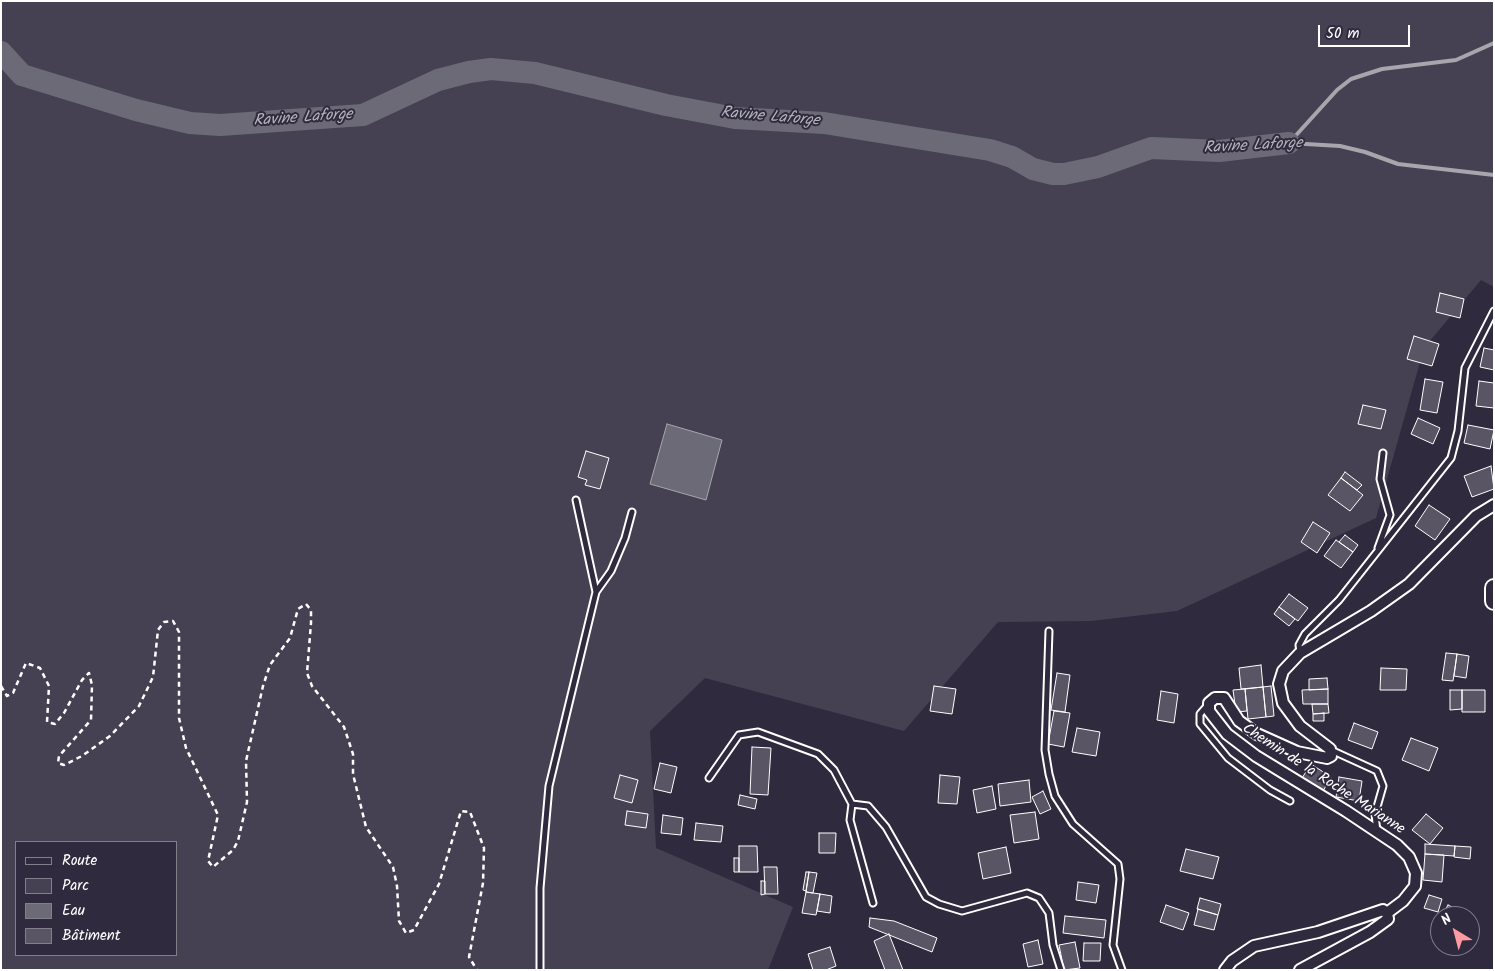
<!DOCTYPE html>
<html>
<head>
<meta charset="utf-8">
<style>
	body { margin:0 }
	#map { position:relative; width:1495px; height:971px; overflow:hidden; background:#2f2a3d; font-family:Kalam,sans-serif }
	canvas { display:block }
	.frame { position:absolute; inset:0; border:2px solid #fff; pointer-events:none }
	.legend { position:absolute; left:15px; top:841px; width:162px; height:115px; box-sizing:border-box; background:#2f2a3d; border:1px solid #827f8b; margin:0; padding:6px 9px; list-style:none; font-size:15px; color:#fff }
	.legend li { display:flex; align-items:center; gap:10px; height:25px }
	.legend b { width:25px; border:1px solid #827f8b }
	.north { position:absolute; left:1430px; top:906px; width:50px; height:50px; box-sizing:border-box; background:#2f2a3d; border:1px solid #827f8b; border-radius:50%; rotate:323deg; font-size:14px; font-weight:700; line-height:20px; text-align:center; color:#fff }
	.north::after { content:''; display:block; margin:auto; width:18px; height:22px; background:#ff9aa2; clip-path:polygon(50% 0,100% 100%,50% 72%,0 100%) }
	.scale { position:absolute; left:1318px; top:25px; width:92px; height:22px; box-sizing:border-box; border:2px solid #fff; border-top:0; padding-left:6px; font-size:15px; line-height:18px; white-space:nowrap; color:#fff; -webkit-text-stroke:4px #2f2a3d; paint-order:stroke }
</style>
</head>
<body>
<div id="map">
<canvas width="1495" height="971"></canvas>
<div class="frame"></div>
<ul class="legend">
<li><b style="height:6px;background:#2f2a3d"></b>Route</li>
<li><b style="height:14px;background:#464152"></b>Parc</li>
<li><b style="height:14px;background:#6d6a77"></b>Eau</li>
<li><b style="height:14px;background:#595564"></b>Bâtiment</li>
</ul>
<div class="north">N</div>
<div class="scale">50 m</div>
</div>
<script>
const c = document.querySelector('canvas').getContext('2d');
c.lineJoin = 'round';
function fill(path, color) { c.fillStyle = color; c.fill(path, 'evenodd'); }
const shape = rows => new Path2D(rows.map(r => 'M' + r).join(''));
function trace(path, color, width, dash) { c.strokeStyle = color; c.lineWidth = width; c.lineCap = dash ? 'butt' : 'round'; c.setLineDash(dash || []); c.stroke(path); }
function write(font, color, halo, rows, align = 'center') {
  c.font = font + ' Kalam,sans-serif'; c.lineWidth = 4; c.setLineDash([]); c.textBaseline = 'middle'; c.strokeStyle = halo; c.fillStyle = color; for (const [text, x, y, turn = 0] of rows) {
    c.save(); c.translate(x, y); c.rotate((+turn || 0) * Math.PI / 180); c.textAlign = isNaN(turn) ? turn : align; if (halo) c.strokeText(text, 0, 0); c.fillText(text, 0, 0); c.restore();
  }
}
fill(shape([
	[1,1,1494,1,1494,287,1481,280,1424,348,1376,518,1177,611,1091,621,998,622,904,731,705,678,650,731,656,848,793,907,768,970,1,970],
	[16,842,176,842,176,955,16,955]
]), '#464152');
const water = shape([
	[667,424,722,440,706,500,650,484,667,424]
]);
fill(water, '#6d6a77');
trace(water, '#a7a6ad', 1);
trace(shape([
	[1289,143,1337,90,1351,79,1382,69,1456,60,1494,43],
	[1289,143,1340,146,1365,152,1398,164,1494,175]
]), '#a7a6ad', 4);
trace(shape([
	[1,52,22,75,136,110,190,123,220,125,363,115,438,80,469,72,491,69,535,73,666,105,735,118,824,123,990,150,1012,157,1033,169,1053,174,1064,174,1098,167,1151,148,1219,151,1289,143]
]), '#6d6a77', 22);
const building = shape([
	[1440,293,1464,299,1460,318,1436,312,1440,293],
	[1414,336,1439,344,1432,366,1407,359,1414,336],
	[1484,348,1494,350,1494,370,1480,367,1484,348],
	[1425,379,1443,382,1437,413,1420,410,1425,379],
	[1479,381,1494,383,1494,408,1476,406,1479,381],
	[1363,405,1386,410,1381,429,1358,424,1363,405],
	[1418,418,1440,428,1433,444,1411,434,1418,418],
	[1468,425,1494,430,1490,449,1464,443,1468,425],
	[586,451,609,458,600,489,585,485,587,480,578,477,586,451],
	[1491,466,1494,489,1472,497,1464,476,1491,466],
	[1345,472,1362,485,1357,490,1341,478,1345,472],
	[1341,478,1363,495,1350,511,1328,495,1341,478],
	[1429,505,1450,519,1435,540,1415,526,1429,505],
	[1313,522,1330,533,1317,553,1301,542,1313,522],
	[1345,535,1358,545,1353,552,1339,542,1345,535],
	[1336,540,1353,552,1341,568,1324,556,1336,540],
	[1289,594,1308,608,1298,621,1279,607,1289,594],
	[1279,607,1295,619,1289,626,1274,614,1279,607],
	[1446,653,1457,654,1453,681,1442,680,1446,653],
	[1457,654,1469,656,1466,678,1454,676,1457,654],
	[1261,665,1263,687,1241,689,1239,668,1261,665],
	[1381,668,1407,669,1406,690,1380,690,1381,668],
	[1057,673,1070,675,1065,712,1051,710,1057,673],
	[1327,678,1328,689,1309,690,1309,679,1327,678],
	[934,686,956,689,952,714,930,711,934,686],
	[1271,686,1274,716,1266,717,1263,687,1271,686],
	[1263,687,1266,717,1248,719,1245,689,1263,687],
	[1245,689,1247,711,1236,712,1233,690,1245,689],
	[1328,689,1328,704,1303,704,1302,690,1328,689],
	[1450,690,1462,690,1462,709,1450,710,1450,690],
	[1462,690,1485,690,1485,712,1462,712,1462,690],
	[1161,691,1178,694,1174,723,1157,720,1161,691],
	[1312,704,1328,704,1329,713,1313,714,1312,704],
	[1054,711,1070,713,1064,747,1048,744,1054,711],
	[1324,713,1324,721,1313,721,1313,714,1324,713],
	[1354,723,1378,732,1372,749,1348,740,1354,723],
	[1077,728,1100,732,1096,756,1072,752,1077,728],
	[1411,738,1438,748,1429,771,1402,760,1411,738],
	[752,747,771,748,768,795,750,794,752,747],
	[660,763,677,767,671,793,654,789,660,763],
	[1311,764,1331,777,1323,791,1302,778,1311,764],
	[620,775,638,780,632,803,614,798,620,775],
	[940,775,960,777,957,804,938,803,940,775],
	[1339,777,1362,781,1359,801,1336,797,1339,777],
	[1029,780,1031,802,1000,806,998,784,1029,780],
	[992,786,996,809,977,813,973,790,992,786],
	[1043,791,1051,809,1040,814,1032,797,1043,791],
	[740,795,757,799,755,809,738,805,740,795],
	[627,811,648,814,646,828,625,825,627,811],
	[1035,812,1039,839,1014,843,1010,815,1035,812],
	[1426,814,1443,828,1430,844,1412,830,1426,814],
	[663,815,683,818,681,835,661,833,663,815],
	[696,823,723,826,721,842,694,840,696,823],
	[819,833,836,833,835,853,819,853,819,833],
	[1425,844,1455,846,1454,856,1425,854,1425,844],
	[739,846,757,846,758,872,739,872,739,846],
	[1455,846,1471,847,1470,859,1454,857,1455,846],
	[1006,847,1011,873,983,879,978,853,1006,847],
	[1186,849,1219,857,1213,879,1180,871,1186,849],
	[1425,854,1444,855,1442,882,1423,880,1425,854],
	[734,858,739,858,739,872,734,872,734,858],
	[764,867,777,867,778,894,765,894,764,867],
	[806,872,809,872,806,891,803,890,806,872],
	[809,872,817,873,813,893,806,892,809,872],
	[761,881,765,881,765,894,761,895,761,881],
	[1078,882,1099,885,1096,903,1076,900,1078,882],
	[806,892,820,894,816,915,802,913,806,892],
	[820,894,832,896,830,913,817,911,820,894],
	[1429,895,1442,899,1438,912,1424,908,1429,895],
	[1200,898,1221,904,1218,915,1197,909,1200,898],
	[1166,905,1189,913,1183,930,1160,922,1166,905],
	[1448,905,1466,914,1469,916,1442,916,1448,905],
	[1198,909,1218,915,1214,930,1194,925,1198,909],
	[1065,916,1106,920,1104,938,1063,933,1065,916],
	[870,918,894,921,937,938,932,952,869,927,870,918],
	[889,934,903,970,885,970,874,941,889,934],
	[1038,940,1043,964,1028,967,1023,944,1038,940],
	[1075,942,1080,968,1064,970,1059,945,1075,942],
	[1084,943,1101,943,1100,961,1083,961,1084,943],
	[830,947,836,966,826,970,813,970,808,954,830,947]
]);
fill(building, '#595564');
trace(building, '#fff', 1);
const lane = shape([
	[576,500,596,592],
	[1378,548,1390,515,1380,479,1383,453],
	[1049,631,1045,750,1049,774,1055,796,1073,824,1118,864,1120,879,1113,945,1122,970],
	[1300,652,1299,645,1305,634,1339,600,1451,458,1458,431,1465,368,1494,311],
	[1207,706,1200,714,1200,724,1228,758,1270,790,1290,801],
	[1331,750,1377,771,1383,786,1375,814,1377,832],
	[709,778,739,735,758,732,818,754,834,770,852,804],
	[873,903,850,820,852,804,868,806,886,827,926,897,939,904,962,911,1027,893,1039,898,1049,913,1053,945,1061,970],
	[540,970,540,888,549,786,596,592,611,571,625,538,632,512]
]);
const street = shape([
	[1387,913,1403,901,1415,886,1416,873,1409,857,1397,845,1346,811,1256,756,1227,734,1209,711,1209,703,1215,698,1224,698,1239,721,1257,734,1297,752,1327,758,1331,756,1330,749,1300,726,1283,703,1279,684,1283,671,1300,653,1371,611,1409,584,1476,516,1494,505],
	[1225,970,1232,961,1254,946,1318,932,1383,910,1387,913],
	[1300,970,1370,932,1388,919,1387,913]
]);
const primary = shape([
	[1494,588,1494,601]
]);
trace(lane, '#fff', 9);
trace(street, '#fff', 14);
trace(primary, '#fff', 20);
trace(shape([
	[1,686,7,696,13,693,26,663,40,668,49,686,47,722,55,724,64,713,82,680,89,673,92,685,91,720,59,756,58,763,64,765,82,756,110,736,139,706,153,677,158,630,164,622,173,621,179,632,179,718,186,748,218,815,208,861,213,867,233,850,238,841,247,802,246,761,263,686,270,665,290,638,298,609,306,604,311,610,311,623,307,673,312,686,344,727,353,754,353,774,366,827,393,867,397,886,399,921,406,933,414,930,439,884,461,811,470,812,484,848,483,883,469,957,477,970]
]), '#fff', 2.5, [5, 4]);
trace(lane, '#2f2a3d', 5);
trace(street, '#2f2a3d', 10);
trace(primary, '#2f2a3d', 16);
write('15px', '#fff', '#2f2a3d', [
	["Chemin de la Roche Marianne",1323,780,33]
]);
write('italic 16px', '#b6b4bb', '#2f2a3d', [
	["Ravine Laforge",770,118,5],
	["Ravine Laforge",303,119,-4],
	["Ravine Laforge",1253,147,-3]
]);
</script>
</body>
</html>
